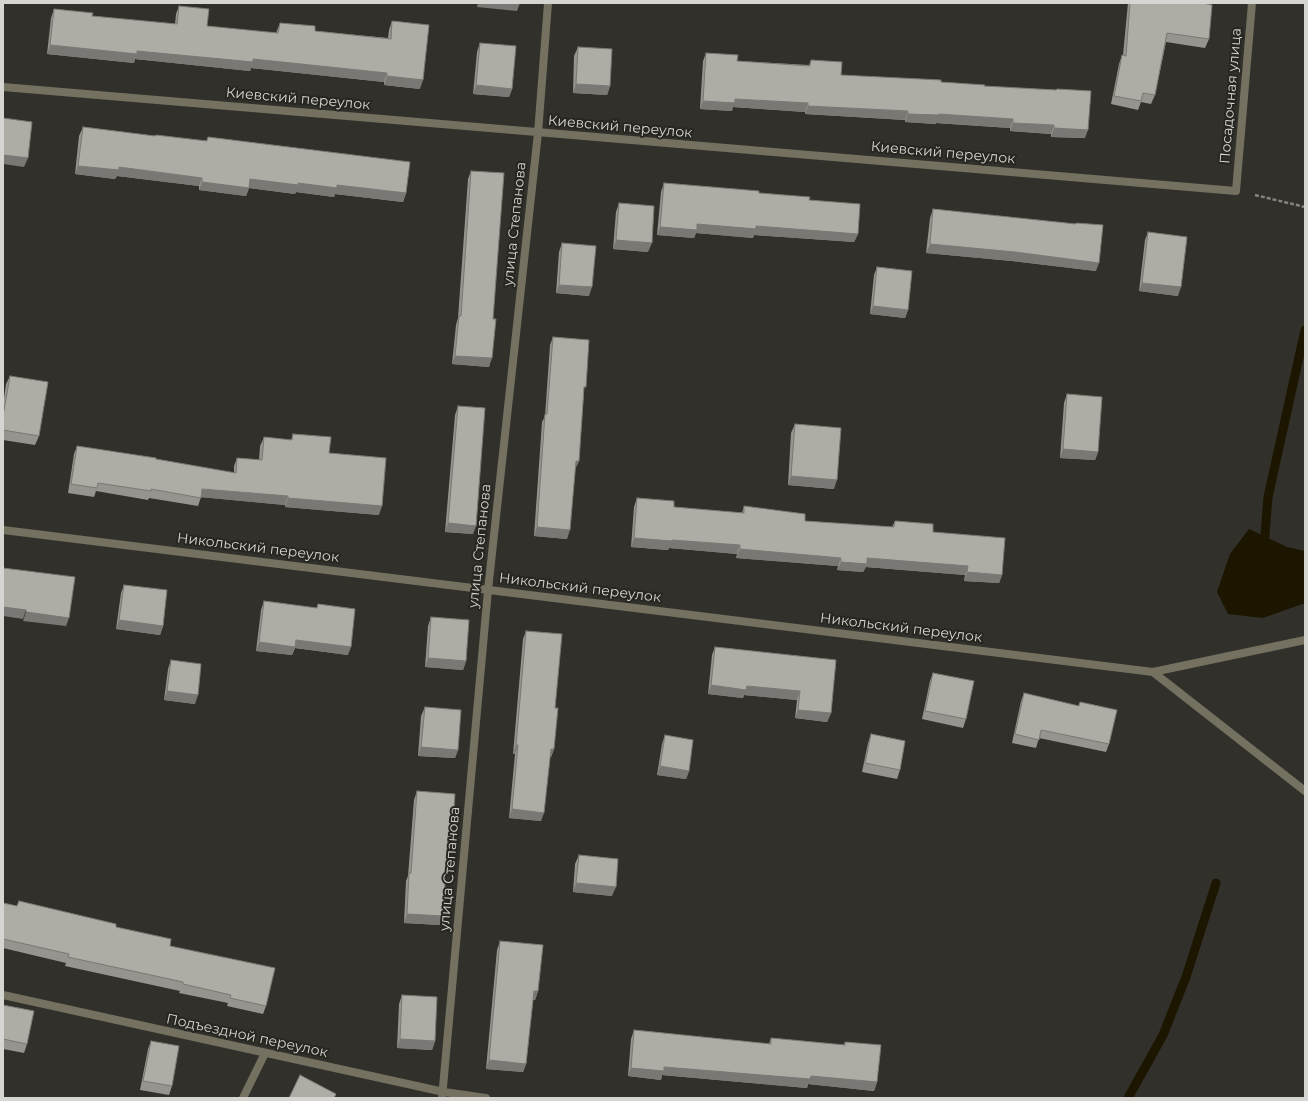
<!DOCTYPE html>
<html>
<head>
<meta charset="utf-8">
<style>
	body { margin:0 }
	#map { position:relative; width:1308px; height:1101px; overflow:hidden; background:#31302a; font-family:Montserrat,sans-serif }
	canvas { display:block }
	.frame { position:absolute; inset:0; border:4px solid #d6d5d1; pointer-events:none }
</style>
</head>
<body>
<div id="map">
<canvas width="1308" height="1101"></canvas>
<div class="frame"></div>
</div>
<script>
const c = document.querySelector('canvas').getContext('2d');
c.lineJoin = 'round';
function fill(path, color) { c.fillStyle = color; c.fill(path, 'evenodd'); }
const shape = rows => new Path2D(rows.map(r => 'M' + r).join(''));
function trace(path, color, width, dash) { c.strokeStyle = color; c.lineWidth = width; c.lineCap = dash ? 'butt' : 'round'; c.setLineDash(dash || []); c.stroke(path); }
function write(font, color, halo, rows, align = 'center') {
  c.font = font + ' Montserrat,sans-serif'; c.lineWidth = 4; c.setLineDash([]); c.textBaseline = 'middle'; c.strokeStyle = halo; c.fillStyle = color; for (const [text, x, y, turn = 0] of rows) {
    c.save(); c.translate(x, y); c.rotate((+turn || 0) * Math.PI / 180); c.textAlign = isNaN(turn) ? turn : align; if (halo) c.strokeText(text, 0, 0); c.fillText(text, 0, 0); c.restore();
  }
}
fill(shape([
	[1249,529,1287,547,1305,551,1305,603,1263,618,1228,614,1217,592,1230,554]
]), '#1c1600');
trace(shape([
	[1264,548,1268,497,1305,330],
	[1128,1098,1163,1035,1186,977,1216,883]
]), '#1c1600', 9);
trace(shape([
	[1255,195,1305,207]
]), '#84837e', 2.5, [4, 2]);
trace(shape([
	[3,87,1236,191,1252,3],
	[3,530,1153,672,1305,640],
	[1153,672,1305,791],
	[3,995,444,1092,486,1098],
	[243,1098,265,1053],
	[442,1098,488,590,538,133,548,3]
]), '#747160', 8);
fill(shape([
	[1128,3,1203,3,1209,39,1205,48,1166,42,1155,95,1151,104,1141,102,1138,110,1111,104,1119,64,1122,55,1123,55],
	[179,6,207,26,276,33,280,23,315,31,388,38,389,30,392,21,420,89,384,85,384,82,251,68,250,71,135,59,134,63,47,54,51,18,54,9,92,16,175,24,176,14],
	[480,43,512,89,509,97,473,94,477,52],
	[578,47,610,86,607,95,573,93,574,56],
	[706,53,737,61,809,65,811,60,841,75,984,86,1056,90,1057,89,1085,138,1051,137,1051,134,1010,131,1010,128,936,123,936,124,905,122,905,120,805,114,805,112,733,107,732,111,700,109,703,61],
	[83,127,155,136,206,141,208,137,406,193,403,202,335,194,334,197,296,192,295,194,249,188,246,196,199,190,199,186,117,176,115,179,75,174,79,136],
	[471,171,493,319,489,367,452,364,456,325,458,318,468,179],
	[664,183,759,193,809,200,858,234,854,242,754,235,753,238,696,233,694,238,657,235,661,192],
	[619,203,648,252,613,249,616,212],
	[933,209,1075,224,1076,223,1096,271,1012,261,926,253,930,218],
	[1148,232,1178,296,1139,291,1145,240],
	[562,243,589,296,556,293,559,252],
	[877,267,908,310,905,318,870,314,874,275],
	[553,337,584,392,579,461,575,469,567,539,534,536,542,422,545,416,550,345],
	[10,376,39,436,35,445,3,440,3,405,6,384],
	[1067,394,1098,452,1095,460,1060,458,1064,403],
	[458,406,473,534,445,532,455,415],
	[795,424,834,489,788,485,791,433],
	[293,434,329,453,379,515,285,507,285,505,201,497,198,506,149,498,148,500,96,491,94,497,68,493,74,454,77,446,234,473,234,466,237,458,259,460,260,446,264,437,291,440],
	[637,498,674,507,742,513,744,506,805,521,892,527,895,521,933,532,1002,575,999,583,964,581,965,575,866,567,863,572,837,570,838,566,736,558,737,554,669,548,668,550,631,547,634,507],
	[124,585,163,626,160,635,116,629,121,593],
	[264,601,317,608,318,604,348,655,295,648,292,655,256,651,261,610],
	[431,617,466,661,463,670,425,667,428,626],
	[526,631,555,708,554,749,551,757,550,757,541,821,509,818,515,754,513,754,523,639],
	[715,647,836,660,831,713,827,722,795,718,797,700,744,695,743,698,708,694,712,655],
	[171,660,195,704,164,700,168,669],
	[933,673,966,719,963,728,922,719,930,681],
	[1024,693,1078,706,1080,702,1109,744,1106,752,1039,738,1036,748,1012,743,1021,701],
	[425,707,458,750,455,758,418,756,421,716],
	[871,734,900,770,897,779,862,772,868,743],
	[665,735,689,771,686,779,657,775,662,744],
	[417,791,452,836,449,845,447,845,443,916,440,925,404,923,406,881,408,876,414,800],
	[579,855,612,896,573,892,575,864],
	[19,901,116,927,170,946,266,1006,263,1014,227,1006,228,1003,179,993,180,991,65,966,66,963,3,948,3,903,17,906],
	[500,941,538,991,535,1000,533,1000,526,1064,523,1072,486,1069,497,950],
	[402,995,435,1041,432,1050,397,1048,399,1004],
	[3,1005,27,1044,24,1053,3,1049],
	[634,1030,769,1044,771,1038,844,1045,845,1042,877,1082,874,1091,808,1084,807,1088,662,1075,661,1080,628,1076,631,1039],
	[151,1041,172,1086,169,1095,140,1090,148,1049]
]), '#96948e');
fill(shape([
	[478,3,520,3,517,11,477,7],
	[50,45,253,59,387,73,384,82,251,68,250,71,135,59,134,63,47,54],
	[387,76,423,80,420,89,384,85],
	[576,84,610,86,607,95,573,93],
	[476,85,512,89,509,97,473,94],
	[735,99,808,103,805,112,733,107,732,111,700,109,703,101],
	[808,106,908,111,905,120,805,114],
	[908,114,939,114,1013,119,1010,128,936,123,936,124,905,122],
	[1013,123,1054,125,1051,134,1010,131],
	[1054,128,1088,130,1085,138,1051,137],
	[3,155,28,158,24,167,3,164],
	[78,166,119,167,202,178,199,186,117,176,115,179,75,174],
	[250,179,298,183,337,185,406,193,403,202,335,194,334,197,296,192,295,194,249,188,246,196,199,190,202,182],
	[697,224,756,226,858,234,854,242,754,235,753,238,696,233,694,238,657,235,660,227],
	[616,240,652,243,648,252,613,249],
	[930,244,1015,252,1099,263,1096,271,1012,261,926,253],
	[1142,283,1181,287,1178,296,1139,291],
	[559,285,592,287,589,296,556,293],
	[873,306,908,310,905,318,870,314],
	[455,356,492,358,489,367,452,364],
	[1063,449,1098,452,1095,460,1060,458],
	[576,461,579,461,575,469],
	[791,476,837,480,834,489,788,485],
	[202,489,288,496,285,505,199,497],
	[288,498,382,506,379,515,285,507],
	[448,523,476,526,473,534,445,532],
	[537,527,570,530,567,539,534,536],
	[634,538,672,540,740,545,737,554,669,548,668,550,631,547],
	[740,549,841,558,838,566,736,558],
	[867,558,968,566,965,575,866,567,863,572,837,570,841,562],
	[967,572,1002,575,999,583,964,581],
	[3,607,26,610,23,619,3,616],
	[26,612,69,618,66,626,23,621],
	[119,620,163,626,160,635,116,629],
	[296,640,351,647,348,655,295,648,292,655,256,651,259,642],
	[428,658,466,661,463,670,425,667],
	[711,685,747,686,800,691,797,700,744,695,743,698,708,694],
	[167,691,198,695,195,704,164,700],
	[798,710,831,713,827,722,795,718],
	[516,745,518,745,515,754,513,754],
	[421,747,458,750,455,758,418,756],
	[551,749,554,749,551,757,548,757],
	[660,766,689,771,686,779,657,775],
	[512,809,544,813,541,821,509,818],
	[448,836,452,836,449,845,445,845],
	[576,883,616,887,612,896,573,892],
	[407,914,443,916,440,925,404,923],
	[534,991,538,991,535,1000,531,999],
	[400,1039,435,1041,432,1050,397,1048],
	[489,1060,526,1064,523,1072,486,1069],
	[664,1067,811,1076,877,1082,874,1091,808,1084,807,1088,662,1075,661,1080,628,1076,631,1068]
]), '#7a7874');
const building = shape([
	[1130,3,1203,3,1212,5,1209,39,1167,33,1155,95,1143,93,1141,101,1114,96,1122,55,1126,56,1130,3],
	[179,6,209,9,207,26,278,33,280,23,315,26,315,31,391,39,392,21,429,25,423,80,387,76,387,73,253,59,253,62,137,51,137,54,50,45,54,9,93,13,92,16,177,24,179,6],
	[480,43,516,46,512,89,476,85,480,43],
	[578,47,612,49,610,86,576,84,578,47],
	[706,53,738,55,737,61,810,66,811,60,842,62,841,75,941,80,941,82,985,85,984,86,1056,90,1057,89,1091,91,1088,130,1054,128,1054,125,1013,123,1013,119,939,114,939,115,908,114,908,111,808,106,808,103,735,99,735,103,703,101,706,53],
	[3,118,32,122,28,158,3,155,3,118],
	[83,127,155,136,156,135,207,141,208,137,410,162,406,193,337,185,337,188,298,183,298,185,250,179,249,188,202,182,202,178,119,167,119,170,78,166,83,127],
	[471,171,504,173,493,319,496,319,492,358,455,356,459,316,461,316,471,171],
	[664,183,759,191,759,193,810,197,809,200,860,204,858,234,756,226,756,229,697,224,697,230,660,227,664,183],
	[619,203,654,206,652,243,616,240,619,203],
	[933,209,1076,224,1076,223,1103,225,1099,263,1015,252,930,244,933,209],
	[1148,232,1187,237,1181,287,1142,283,1148,232],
	[562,243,596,246,592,287,559,285,562,243],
	[877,267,912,271,908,310,873,306,877,267],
	[553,337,589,340,586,387,584,387,579,461,576,461,570,530,537,527,545,414,547,414,553,337],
	[10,376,48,382,39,436,3,430,3,416,10,376],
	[1067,394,1102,397,1098,452,1063,449,1067,394],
	[458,406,485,408,476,526,448,523,458,406],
	[795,424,841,428,837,480,791,476,795,424],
	[293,434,331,437,329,453,386,458,382,506,288,498,288,496,202,489,201,498,151,489,151,491,98,483,97,488,71,484,77,446,156,458,156,459,236,473,237,458,262,460,264,437,292,440,293,434],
	[637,498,674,501,674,507,744,513,744,506,805,514,805,521,894,527,895,521,933,524,933,532,1005,538,1002,575,967,572,968,566,867,558,867,564,841,562,841,558,740,549,740,545,672,540,671,541,634,538,637,498],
	[3,568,75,577,69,618,26,612,26,610,3,607,3,568],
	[124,585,167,590,163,626,119,620,124,585],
	[264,601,317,608,318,604,355,609,351,647,296,640,295,647,259,642,264,601],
	[431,617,469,620,466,661,428,658,431,617],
	[526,631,562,634,555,708,558,708,554,749,551,749,544,813,512,809,518,745,516,745,526,631],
	[715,647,836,660,831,713,798,710,800,691,747,686,746,690,711,685,715,647],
	[171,660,201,664,198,695,167,691,171,660],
	[933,673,974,681,966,719,925,711,933,673],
	[1024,693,1079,706,1080,702,1117,710,1109,744,1041,730,1039,740,1015,734,1024,693],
	[425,707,461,710,458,750,421,747,425,707],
	[871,734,905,741,900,770,865,763,871,734],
	[665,735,693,740,689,771,660,766,665,735],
	[417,791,455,794,452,836,448,836,443,916,407,914,409,873,411,873,417,791],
	[579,855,618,859,616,887,576,883,579,855],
	[19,901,116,924,116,927,171,939,170,946,275,968,266,1006,230,998,231,995,183,984,183,982,68,957,69,954,3,939,3,903,17,906,19,901],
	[500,941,543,945,538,991,534,991,526,1064,489,1060,500,941],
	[402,995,437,997,435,1041,400,1039,402,995],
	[3,1005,34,1011,27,1044,3,1039,3,1005],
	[634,1030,771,1044,771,1038,845,1045,845,1042,881,1045,877,1082,811,1076,810,1079,664,1067,664,1071,631,1068,634,1030],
	[151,1041,179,1046,172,1086,143,1081,151,1041],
	[300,1075,336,1094,334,1098,289,1098,300,1075]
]);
fill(building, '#aeaca5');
trace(building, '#7a7874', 1);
write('14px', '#d6d5d1', '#272620', [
	["Посадочная улица",1231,96,-85],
	["Киевский переулок",298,99,5],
	["Киевский переулок",620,127,5],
	["Киевский переулок",943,153,5],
	["улица Степанова",515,224,-84],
	["улица Степанова",480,546,-84],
	["Никольский переулок",258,548,7],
	["Никольский переулок",580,588,7],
	["Никольский переулок",901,628,7],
	["улица Степанова",450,869,-85],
	["Подъездной переулок",247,1036,12]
]);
</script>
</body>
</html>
